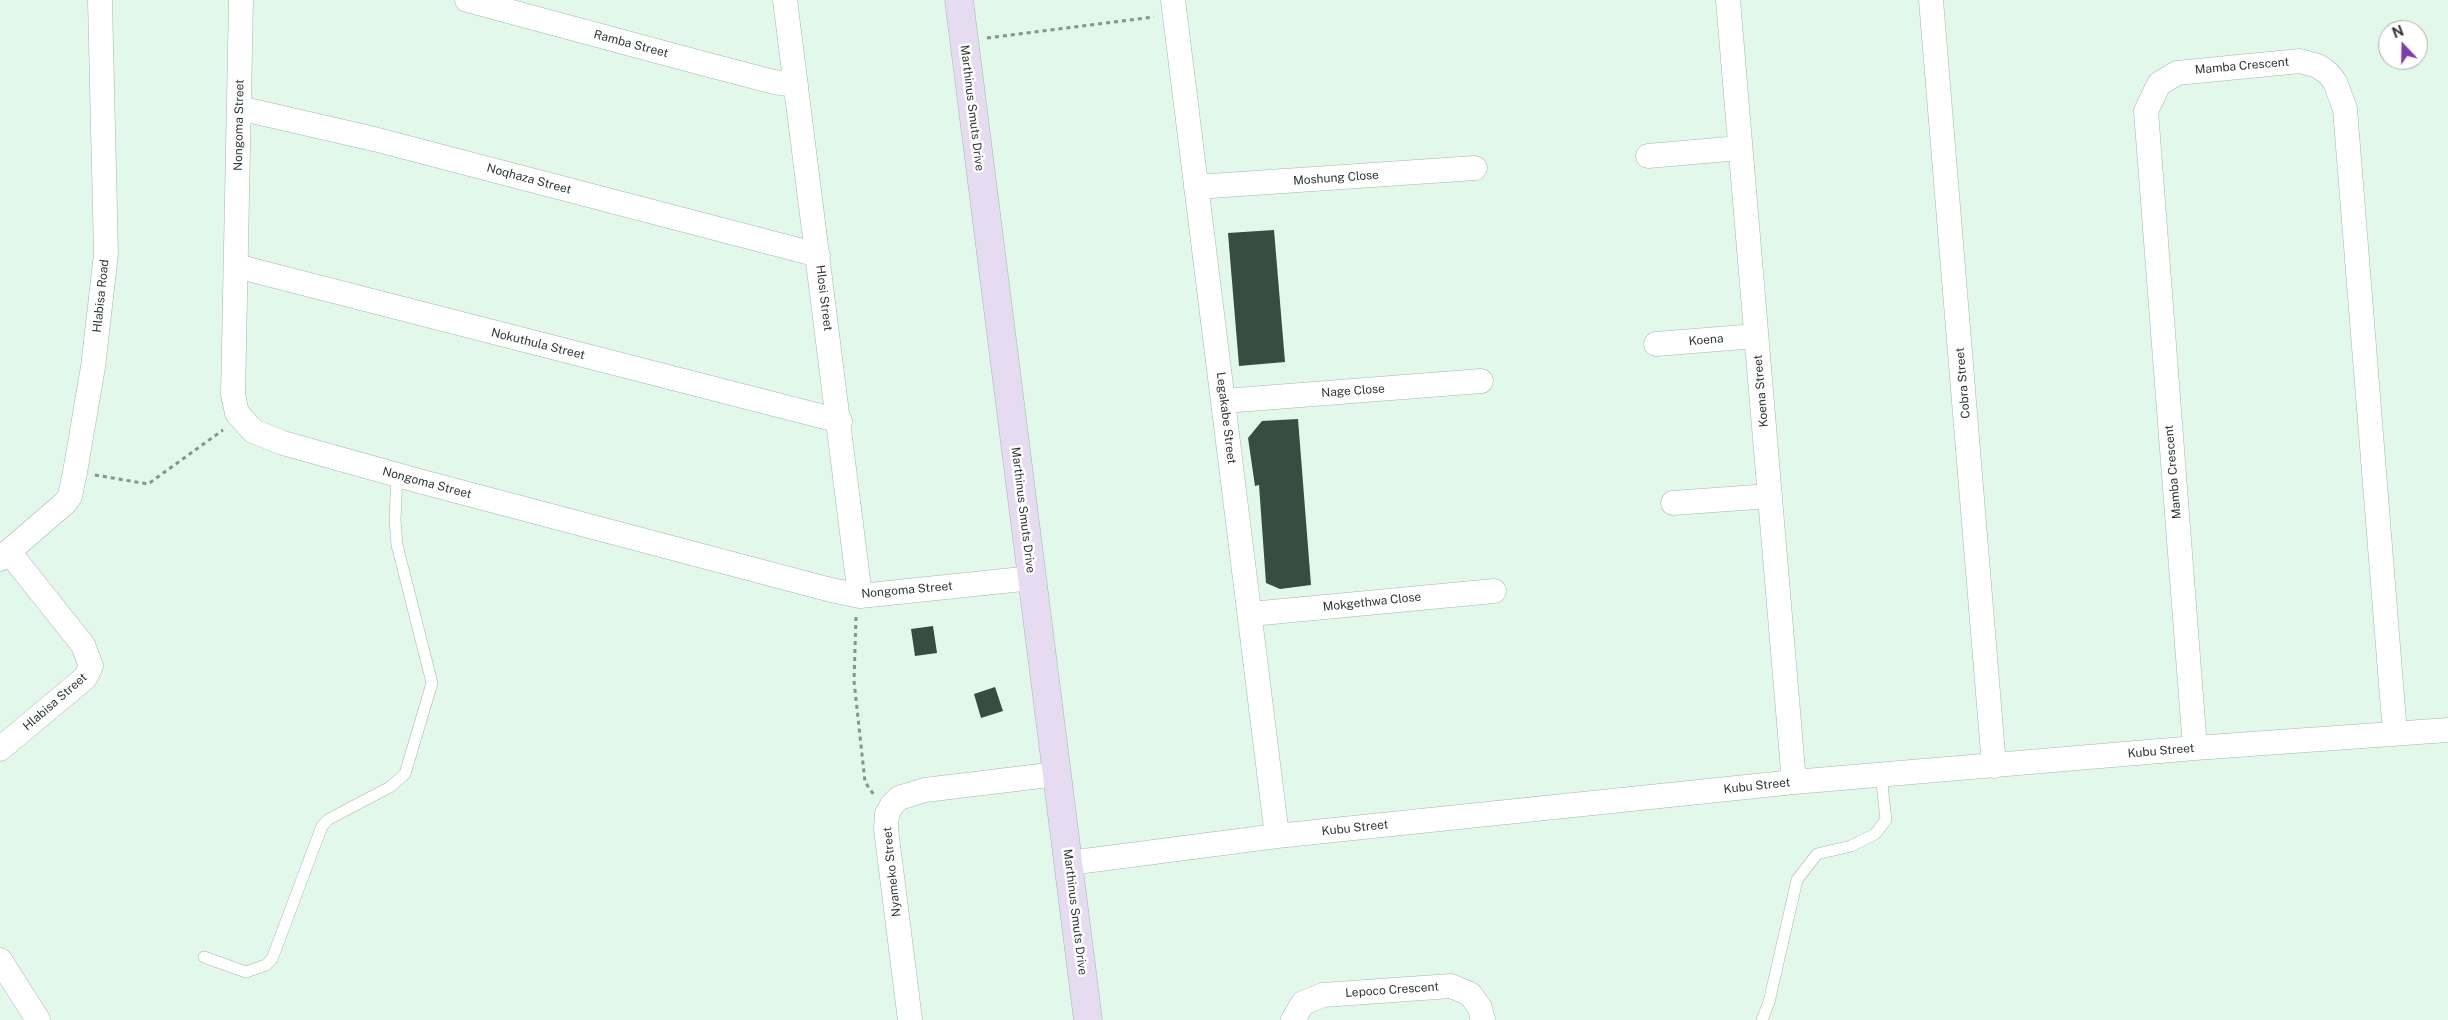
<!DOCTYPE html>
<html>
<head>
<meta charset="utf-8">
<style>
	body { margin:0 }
	#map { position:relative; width:2448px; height:1020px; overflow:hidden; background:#e1f8eb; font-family:"Public Sans",sans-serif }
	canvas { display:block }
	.north { position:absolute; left:2378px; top:20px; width:50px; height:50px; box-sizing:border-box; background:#fff; border:1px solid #acafad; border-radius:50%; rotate:339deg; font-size:14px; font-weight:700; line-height:20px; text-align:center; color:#2f3833 }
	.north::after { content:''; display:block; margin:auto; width:18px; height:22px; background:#7e3db1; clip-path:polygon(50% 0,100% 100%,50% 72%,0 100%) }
</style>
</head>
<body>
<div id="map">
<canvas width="2448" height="1020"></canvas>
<div class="north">N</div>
</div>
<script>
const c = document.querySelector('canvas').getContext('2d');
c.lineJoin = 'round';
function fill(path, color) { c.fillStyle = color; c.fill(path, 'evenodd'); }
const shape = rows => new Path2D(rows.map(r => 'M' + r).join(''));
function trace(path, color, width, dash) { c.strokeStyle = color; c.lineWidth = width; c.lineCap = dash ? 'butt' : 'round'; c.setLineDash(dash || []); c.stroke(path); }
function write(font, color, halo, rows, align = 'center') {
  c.font = font + ' "Public Sans",sans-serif'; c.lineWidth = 5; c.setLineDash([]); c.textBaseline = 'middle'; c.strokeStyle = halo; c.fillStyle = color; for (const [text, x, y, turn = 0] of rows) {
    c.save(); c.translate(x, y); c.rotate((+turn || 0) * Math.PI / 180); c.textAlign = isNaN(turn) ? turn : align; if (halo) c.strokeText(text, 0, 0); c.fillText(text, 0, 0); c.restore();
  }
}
fill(shape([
	[1274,230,1285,362,1239,366,1228,233],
	[1298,419,1311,585,1280,589,1266,583,1259,485,1255,486,1248,438,1262,421],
	[933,626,937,653,915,656,911,629],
	[995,687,1003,711,981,718,974,694]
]), '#384c42');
const lane = shape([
	[204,957,246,972,266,965,272,959,322,826,329,819,390,787,405,774,432,683,397,545,395,520,397,475],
	[1762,1020,1769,1002,1797,880,1817,854,1851,846,1875,834,1886,820,1881,775]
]);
const street = shape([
	[241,0,233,395,237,413,253,431,283,443,419,481,831,590,860,596,1032,578],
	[467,0,705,64,774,82,796,85],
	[785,0,860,596],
	[1173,0,1277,836],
	[1728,0,1794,782],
	[1931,0,1994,766],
	[239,108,374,139,818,255],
	[1648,156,1740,148],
	[1196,187,1475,168],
	[236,266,840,421],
	[1656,344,1756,336],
	[1224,401,1481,381],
	[1673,503,1770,496],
	[0,559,65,503,70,496,75,472,93,367,106,254,100,0],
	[1251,614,1494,591],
	[2195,748,2146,111,2159,84,2177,73,2300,61,2318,66,2328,73,2335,82,2345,109,2395,734],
	[0,749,85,678,91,666,83,645,9,552],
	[1069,863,1277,836,1794,782,2195,748,2448,730],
	[0,960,38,1020],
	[910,1020,886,829,887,814,892,805,899,798,925,790,1057,774],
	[1293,1020,1303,1003,1323,995,1451,986,1470,994,1480,1008,1483,1020]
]);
const secondary = shape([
	[959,0,1088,1020]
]);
trace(lane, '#a2b8ac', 12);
trace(street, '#a2b8ac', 25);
trace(secondary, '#a2b8ac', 29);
trace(shape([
	[987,38,1154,17],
	[95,475,148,484,223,430],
	[856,617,854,681,865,782,874,795]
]), '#85948c', 3, [4, 4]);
trace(lane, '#fff', 11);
trace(street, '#fff', 24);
trace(secondary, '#e6dbf1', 28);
write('12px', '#2f3833', '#fff', [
	["Ramba Street",631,44,15],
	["Mamba Crescent",2242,66,-5],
	["Marthinus Smuts Drive",972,108,83],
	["Nongoma Street",239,125,-89],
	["Moshung Close",1336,178,-4],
	["Noqhaza Street",529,179,15],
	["Hlabisa Road",101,296,-84],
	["Hlosi Street",824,298,83],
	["Koena",1706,340,-5],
	["Nokuthula Street",538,344,14],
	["Cobra Street",1963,383,-95],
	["Nage Close",1353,391,-4],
	["Koena Street",1761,391,-95],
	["Legakabe Street",1226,418,83],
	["Mamba Crescent",2173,472,-95],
	["Nongoma Street",427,483,15],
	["Marthinus Smuts Drive",1023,510,83],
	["Nongoma Street",907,590,-5],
	["Mokgethwa Close",1372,602,-6],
	["Hlabisa Street",55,702,-41],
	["Kubu Street",2161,751,-5],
	["Kubu Street",1757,786,-6],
	["Kubu Street",1355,828,-6],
	["Nyameko Street",892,872,-96],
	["Marthinus Smuts Drive",1075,912,83],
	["Lepoco Crescent",1392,990,-4]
]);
</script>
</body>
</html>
